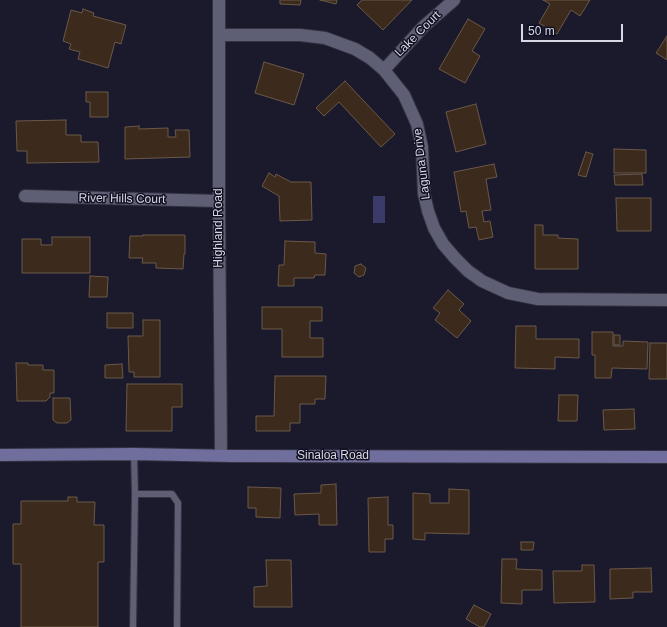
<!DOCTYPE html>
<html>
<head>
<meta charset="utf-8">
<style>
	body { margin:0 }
	#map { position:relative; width:667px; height:627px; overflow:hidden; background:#1a1a2c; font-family:Helvetica,sans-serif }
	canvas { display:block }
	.scale { position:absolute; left:521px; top:24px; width:102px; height:18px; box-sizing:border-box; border:2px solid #d7d8e4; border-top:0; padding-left:5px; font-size:12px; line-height:14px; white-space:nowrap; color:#d7d8e4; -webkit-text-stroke:3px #111022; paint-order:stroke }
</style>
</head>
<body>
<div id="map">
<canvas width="667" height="627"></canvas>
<div class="scale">50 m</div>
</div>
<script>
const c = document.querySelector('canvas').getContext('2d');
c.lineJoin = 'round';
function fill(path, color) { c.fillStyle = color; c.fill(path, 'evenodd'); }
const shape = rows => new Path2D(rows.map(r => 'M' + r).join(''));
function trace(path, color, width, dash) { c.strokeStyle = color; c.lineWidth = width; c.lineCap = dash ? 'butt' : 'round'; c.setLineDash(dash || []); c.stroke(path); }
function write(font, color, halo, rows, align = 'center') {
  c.font = font + ' Helvetica,sans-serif'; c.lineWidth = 3; c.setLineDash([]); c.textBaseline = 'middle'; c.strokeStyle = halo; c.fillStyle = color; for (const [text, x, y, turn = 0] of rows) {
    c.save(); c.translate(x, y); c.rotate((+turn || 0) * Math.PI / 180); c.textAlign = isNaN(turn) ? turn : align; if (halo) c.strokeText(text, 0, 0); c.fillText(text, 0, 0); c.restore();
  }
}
fill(shape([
	[373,196,385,196,385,223,373,223]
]), '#3c3a69');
const building = shape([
	[280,0,301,0,300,5,280,4,280,0],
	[320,0,337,0,336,4,320,0],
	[362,0,412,0,383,30,357,5,362,0],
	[543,0,590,0,580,16,571,10,557,34,539,23,550,4,543,0],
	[83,9,94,13,93,16,126,25,121,44,115,42,108,68,78,59,80,52,69,49,71,44,63,41,71,10,82,13,83,9],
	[468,19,485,29,472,51,480,56,465,83,439,69,468,19],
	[667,36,667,60,656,53,667,36],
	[264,62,304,74,294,105,255,93,264,62],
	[345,81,395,134,381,147,339,102,324,116,316,108,345,81],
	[86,92,108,92,108,117,90,117,90,102,86,102,86,92],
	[476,104,486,144,456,152,446,112,476,104],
	[66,120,66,135,81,135,81,142,98,142,99,162,27,163,27,151,17,151,16,121,66,120],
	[139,126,139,129,168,128,168,137,176,137,175,130,189,130,190,157,125,159,125,127,139,126],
	[614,149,646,150,646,173,614,173,614,149],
	[586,152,593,154,586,177,578,175,586,152],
	[494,164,497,177,486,179,491,210,482,211,484,222,490,221,493,237,479,240,476,227,469,228,466,211,461,212,454,172,494,164],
	[269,173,275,177,276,174,291,182,311,182,312,220,280,221,279,196,262,186,269,173],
	[642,174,643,185,615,185,614,175,642,174],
	[616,198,651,198,651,231,617,231,616,198],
	[535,225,543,225,543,235,558,235,558,238,578,239,578,269,535,269,535,225],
	[143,235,185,235,185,254,184,254,183,269,156,268,156,263,142,263,143,258,129,258,130,236,143,236,143,235],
	[52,237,90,237,90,273,22,273,22,239,41,239,41,245,52,245,52,237],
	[285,241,315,242,315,253,326,254,325,275,315,275,314,278,294,278,294,286,278,286,279,265,284,265,285,241],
	[361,264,366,268,364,275,359,277,354,273,355,266,361,264],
	[90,276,108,277,107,297,89,297,90,276],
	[448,290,464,304,459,310,471,321,457,338,435,320,440,313,433,308,448,290],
	[262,307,322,307,322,321,310,321,310,338,323,338,323,357,282,357,282,329,262,329,262,307],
	[107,313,133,313,133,328,107,328,107,313],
	[143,320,160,320,160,377,134,377,134,372,129,372,128,336,143,336,143,320],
	[516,326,536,326,536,339,579,339,579,358,555,357,555,369,515,368,516,326],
	[592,332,613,332,613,346,623,346,623,341,648,342,647,369,612,368,611,378,595,378,595,355,592,355,592,332],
	[614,335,620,335,620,345,614,345,614,335],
	[650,343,667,343,667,379,649,379,650,343],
	[16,363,28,363,28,365,43,365,43,370,54,370,54,393,50,393,50,397,46,401,17,401,16,363],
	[122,364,123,378,105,378,105,365,122,364],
	[275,376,326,376,325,399,315,399,315,404,300,404,300,423,290,423,290,431,256,431,256,416,274,416,275,376],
	[127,384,182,384,182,407,172,407,172,431,126,431,127,384],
	[559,395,578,395,577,421,558,421,559,395],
	[53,398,70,398,71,420,67,423,57,423,53,420,53,398],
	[634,409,635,429,604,430,603,410,634,409],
	[336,484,337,525,319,525,319,514,295,515,294,494,321,493,321,485,336,484],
	[248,487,281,488,280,518,256,517,256,508,248,508,248,487],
	[449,489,469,490,469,534,425,533,425,540,413,539,413,493,430,494,430,503,449,503,449,489],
	[68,497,77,497,77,502,95,502,94,525,104,525,104,562,98,562,98,627,21,627,21,564,13,564,13,524,21,524,21,501,68,501,68,497],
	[388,497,388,525,393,525,393,539,385,539,385,552,369,552,368,498,388,497],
	[521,542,534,542,533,550,521,550,521,542],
	[502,559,517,559,516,569,542,570,542,590,522,590,522,604,501,603,502,559],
	[266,560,291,560,292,607,254,607,254,587,267,586,266,560],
	[582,565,594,565,595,602,554,603,553,571,582,571,582,565],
	[651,568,652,592,633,592,633,598,610,599,610,569,651,568],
	[474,605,491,614,484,627,480,627,466,619,474,605]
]);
fill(building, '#3c2b1d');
trace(building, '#6b5848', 1);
const lane = shape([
	[135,494,172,494,178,503,177,627],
	[133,627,135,494,134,454]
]);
const street = shape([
	[219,0,219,201,221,455],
	[219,35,300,35,325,38,355,49,370,58,384,70,404,95,417,124,422,147,424,194,428,211,434,228,443,244,455,258,468,271,482,281,508,293,538,299,667,300],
	[384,70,423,27,454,0],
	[25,196,219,201]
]);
const secondary = shape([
	[0,455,134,454,232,456,667,457]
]);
trace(lane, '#343342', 8);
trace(street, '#343342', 14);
trace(secondary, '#343342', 14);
trace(lane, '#5e5e74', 6);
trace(street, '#5e5e74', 12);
trace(secondary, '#706e9c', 12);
write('12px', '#d7d8e4', '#111022', [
	["Lake Court",418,34,-45],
	["Laguna Drive",422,164,-97],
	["River Hills Court",122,199,1],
	["Highland Road",219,228,-90],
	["Sinaloa Road",333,456]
]);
</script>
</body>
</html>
